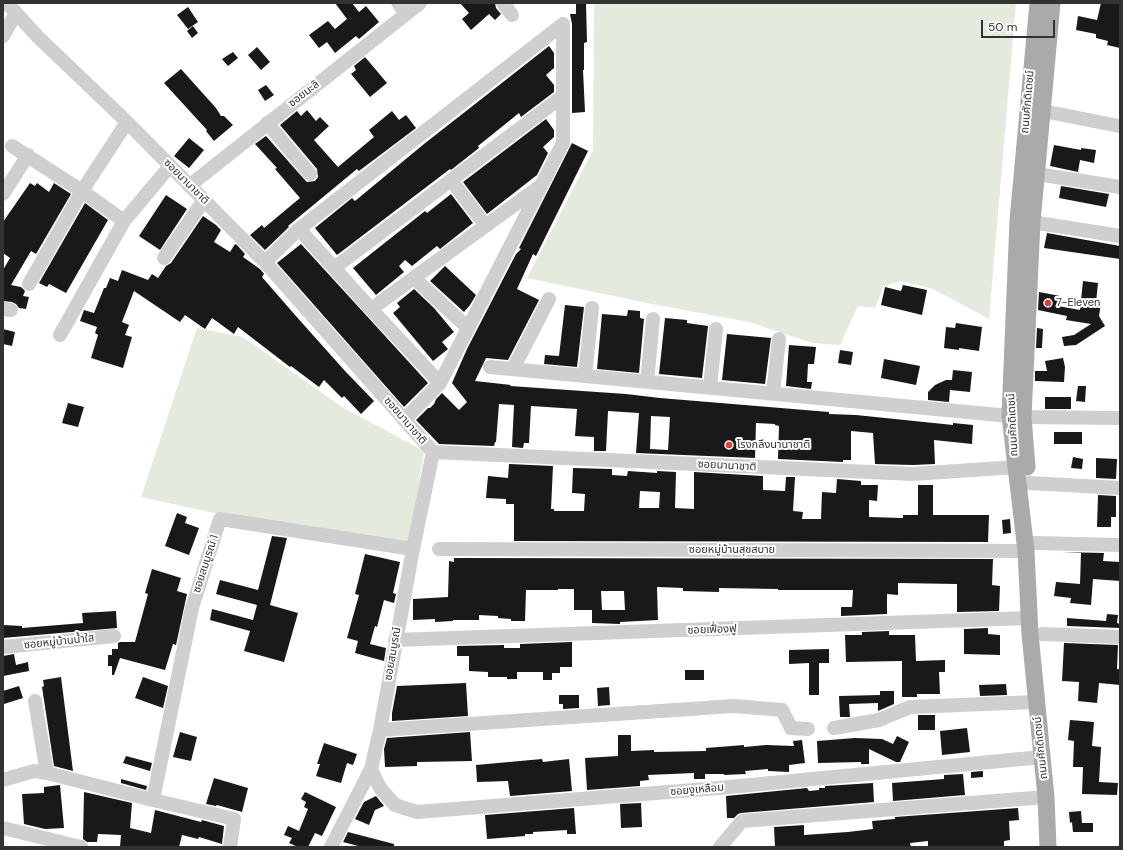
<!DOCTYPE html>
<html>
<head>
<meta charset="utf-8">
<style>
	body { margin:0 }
	#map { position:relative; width:1123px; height:850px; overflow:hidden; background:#fff; font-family:"DM Sans",sans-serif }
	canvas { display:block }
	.frame { position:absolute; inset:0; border:4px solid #323232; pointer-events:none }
	.scale { position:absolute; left:981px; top:20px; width:74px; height:18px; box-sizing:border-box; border:2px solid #323232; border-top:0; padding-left:5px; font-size:12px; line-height:14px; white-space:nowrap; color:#323232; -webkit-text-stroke:3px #fff; paint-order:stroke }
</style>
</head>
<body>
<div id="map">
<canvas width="1123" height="850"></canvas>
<div class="frame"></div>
<div class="scale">50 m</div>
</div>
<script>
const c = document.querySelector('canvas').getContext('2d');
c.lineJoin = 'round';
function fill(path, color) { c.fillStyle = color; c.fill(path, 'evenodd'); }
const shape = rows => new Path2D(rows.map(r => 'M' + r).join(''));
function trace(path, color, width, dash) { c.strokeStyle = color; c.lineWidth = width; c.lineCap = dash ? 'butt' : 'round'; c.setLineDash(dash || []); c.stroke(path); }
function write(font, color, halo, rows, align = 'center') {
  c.font = font + ' "DM Sans","Noto Sans Thai",sans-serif'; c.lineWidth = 4; c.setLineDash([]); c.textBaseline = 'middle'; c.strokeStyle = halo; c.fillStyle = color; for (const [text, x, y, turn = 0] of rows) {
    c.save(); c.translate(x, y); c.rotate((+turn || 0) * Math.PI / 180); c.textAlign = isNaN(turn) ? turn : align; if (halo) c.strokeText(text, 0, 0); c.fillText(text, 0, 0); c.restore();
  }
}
fill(shape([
	[594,3,1016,3,989,319,933,289,901,281,884,286,875,308,858,306,840,345,812,343,749,322,652,304,527,278,593,150],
	[197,328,243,337,342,407,424,451,415,508,405,555,141,497]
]), '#e4ebde');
fill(shape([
	[335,3,352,3,359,12,366,6,379,22,359,39,356,36,335,53,327,42,319,48,309,35,328,21,335,29,347,19],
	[460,3,495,3,496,8,501,14,495,20,489,14,471,30,462,19,469,13],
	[576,3,586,3,587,42,584,43,584,70,583,70,585,112,572,113,572,24,570,14,576,14],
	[1101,3,1120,3,1120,48,1107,45,1108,41,1096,38,1096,34,1076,30,1078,16,1097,20],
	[188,7,198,22,188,29,177,15],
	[193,26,198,33,192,38,187,31],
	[549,46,554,53,554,68,546,75,554,85,554,92,521,117,519,113,478,146,479,148,451,170,450,169,337,255,315,228,352,198,355,201,424,144],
	[257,47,270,62,261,70,248,55],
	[233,52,238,58,228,66,222,59],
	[365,57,387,83,370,97,351,74,356,70,354,66],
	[181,69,216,108,221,116,224,116,233,125,214,141,206,131,207,130,164,83],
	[266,85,274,95,265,101,258,90],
	[307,110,316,121,320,117,329,126,314,140,338,167,374,137,369,130,392,111,399,120,406,115,416,128,359,171,357,169,288,226,289,227,265,250,250,235,262,225,264,228,300,198,275,169,277,168,255,144,266,136,304,179,307,182,315,181,318,177,317,169,280,125,297,111,301,116],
	[546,119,554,130,554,137,543,147,548,153,537,175,487,214,463,182],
	[189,138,204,150,189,168,174,156],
	[572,143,588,151,536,256,533,254,517,289,539,300,508,360,486,358,475,381,511,385,510,386,626,394,660,398,829,412,829,414,856,415,953,425,953,423,973,425,972,444,934,440,935,464,913,465,875,464,873,433,851,431,851,460,843,460,843,462,778,459,779,426,775,425,775,424,756,423,755,458,636,453,639,413,608,411,606,451,594,451,594,437,575,436,577,409,531,406,529,443,524,443,523,448,512,447,514,405,499,404,496,442,495,442,494,446,439,444,416,420,428,408,430,408,434,404,436,399,442,393,459,410,467,402,452,383,467,349,516,254,521,249,519,248],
	[651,416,670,417,668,450,650,449],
	[1054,145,1081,150,1081,148,1096,150,1094,163,1080,160,1078,172,1050,166],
	[30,183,35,186,37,183,49,192,54,183,71,194,36,254,31,251,11,285,21,287,25,291,23,296,29,297,26,309,19,308,16,304,12,302,3,301,3,270,10,258,3,253,3,222],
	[1061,186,1109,194,1106,207,1059,198],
	[451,194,473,223,440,249,437,246,412,266,405,260,399,266,404,272,376,295,353,268,425,211,427,213],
	[166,195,187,209,160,250,139,236],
	[85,203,108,220,66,293,49,284,47,287,39,283],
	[203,216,216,225,221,230,214,242,230,252,235,244,237,245,245,254,243,257,260,269,264,274,262,277,295,315,345,371,374,401,361,414,344,396,342,398,324,380,319,387,291,366,290,367,238,327,234,334,212,318,205,329,185,315,180,322,134,291,122,322,129,325,125,335,132,337,123,368,91,358,98,335,95,333,97,327,80,321,84,310,94,313,104,288,106,288,110,278,118,281,122,270,148,280,152,274,158,278,166,266,171,263],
	[1047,233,1120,246,1120,259,1044,248],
	[301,244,428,383,404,407,277,263],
	[445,266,476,295,470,305,464,312,430,281],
	[1083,281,1098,283,1096,302,1101,303,1099,316,1105,326,1076,345,1064,346,1062,337,1074,335,1091,324,1066,320,1067,316,1038,310,1039,292,1060,296,1058,306,1080,310],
	[903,285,927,290,922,315,881,305,885,287,901,291],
	[414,289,434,308,454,332,442,342,448,349,433,361,393,313,400,307,397,303],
	[565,305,584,307,577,367,544,364,545,355,559,356],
	[628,310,640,311,640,318,644,319,639,373,597,369,602,314,627,316],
	[665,318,687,320,687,323,708,326,702,378,659,374],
	[956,323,982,327,979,351,959,348,959,350,944,348,946,327,955,328],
	[1037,328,1043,329,1042,348,1036,348],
	[3,329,15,332,12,346,3,344],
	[727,334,771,338,765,384,722,380],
	[789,345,816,347,814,364,808,364,807,382,812,382,811,389,786,386],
	[840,350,853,352,851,365,838,363],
	[1063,358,1065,367,1064,382,1035,381,1035,371,1047,371,1045,361],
	[884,359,920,366,916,385,881,378],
	[953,370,972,372,970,392,950,390,949,402,928,400,928,392,935,385,946,380,952,380],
	[1078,386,1086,386,1085,402,1076,401],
	[1045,397,1071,397,1071,409,1045,409],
	[68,403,84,407,78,427,62,423],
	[1054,432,1082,432,1082,444,1054,444],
	[1073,457,1083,459,1082,469,1071,468],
	[1096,458,1117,459,1116,479,1096,478],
	[509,464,553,466,551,509,554,509,554,511,584,511,585,494,572,493,573,468,612,469,612,475,627,476,628,471,657,473,657,471,676,472,675,508,694,509,694,472,763,476,763,490,785,491,786,477,795,477,793,511,803,512,802,519,821,519,822,492,836,493,837,479,861,481,861,485,878,485,877,501,869,500,869,517,903,518,903,515,918,515,918,485,933,485,933,515,989,515,988,542,514,541,514,504,506,504,506,499,486,498,488,476,508,478],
	[640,491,660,492,659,508,639,508],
	[1098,495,1116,496,1116,517,1111,517,1111,527,1097,527],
	[177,513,187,517,185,523,199,528,189,555,165,546],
	[1010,519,1011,533,1003,534,1002,520],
	[272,536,287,538,270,605,298,613,284,662,244,651,250,631,210,620,212,609,253,620,257,605,216,594,220,580,258,590],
	[1061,552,1104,553,1103,561,1120,562,1120,581,1093,579,1091,605,1070,603,1071,598,1054,596,1056,582,1080,584,1081,553],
	[365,554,400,562,393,593,396,594,394,603,384,600,377,627,375,626,370,644,386,648,384,661,355,653,358,641,347,638,359,595,355,594],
	[454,558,993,559,992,585,1000,586,999,611,957,612,957,584,898,583,898,595,887,594,887,614,841,616,841,607,852,607,853,590,778,590,778,589,719,588,719,592,683,591,683,588,657,587,658,620,620,622,620,624,592,623,592,610,574,610,574,589,558,589,558,590,526,590,525,621,511,621,511,619,498,618,498,616,479,615,479,620,453,620,453,621,435,622,435,619,413,620,413,599,448,597,449,561,454,562],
	[601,591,624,591,625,610,602,610],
	[152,569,181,578,177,591,187,594,176,645,173,644,165,670,120,658,114,675,112,675,112,666,108,666,108,655,112,655,112,649,118,649,118,643,120,642,135,642,148,594,145,593],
	[116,611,117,628,3,638,3,625,22,626,22,628,83,623,82,613],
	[1107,614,1118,615,1117,623,1120,624,1120,628,1067,626,1067,618,1106,621],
	[988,628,988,634,1000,635,1000,655,964,654,964,629],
	[889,631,889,635,915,635,916,661,945,660,945,672,939,672,940,694,917,694,917,697,902,697,902,661,846,662,845,635,862,635,862,632],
	[572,642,572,667,560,667,560,673,552,673,552,680,543,680,543,672,517,672,517,679,507,679,507,677,488,677,488,672,469,671,469,656,457,656,457,646,504,645,504,648,520,648,520,644],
	[1064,643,1118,645,1117,669,1120,669,1120,685,1099,683,1097,703,1078,701,1079,682,1062,681],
	[829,649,829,663,819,663,819,695,809,695,809,663,789,664,789,650],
	[14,654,16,665,28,662,29,671,3,676,3,656],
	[685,670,704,670,704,680,685,680],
	[61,677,73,771,54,766,42,687,44,686,43,680],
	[143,677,168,686,163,708,135,698],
	[466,683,468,716,392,721,392,713,397,686],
	[1006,684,1007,695,980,696,979,685],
	[19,686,23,698,4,704,3,691],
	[609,687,610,705,598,706,597,688],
	[880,691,894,691,894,704,878,711,878,703,849,704,850,717,840,717,839,696,880,695],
	[559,695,579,695,579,708,563,709,563,704,559,704],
	[918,715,935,715,935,730,918,730],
	[1070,720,1094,722,1092,746,1101,747,1099,782,1118,783,1117,795,1082,794,1083,767,1073,767,1074,741,1068,740],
	[967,728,970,752,942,755,940,731],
	[180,732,197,737,191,761,173,757],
	[470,732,472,761,417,762,417,766,385,767,384,749,387,738],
	[618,735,631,735,631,751,654,750,654,752,706,751,706,748,744,745,744,747,766,745,794,746,793,741,802,740,805,763,789,765,789,772,768,771,768,769,745,771,746,774,724,775,724,774,705,774,705,779,694,779,694,773,648,775,649,780,640,781,640,786,587,790,585,758,618,756],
	[897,736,909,742,900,762,896,762,869,749,869,764,861,764,861,762,818,763,817,741,855,738,882,739,893,744],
	[324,743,357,754,353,765,347,763,341,783,316,776,320,764,317,764],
	[126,756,152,763,150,771,123,763],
	[542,759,543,762,569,759,572,791,510,796,508,781,477,782,476,765],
	[983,771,983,777,971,778,971,772],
	[963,774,965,795,893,801,892,783,944,779,944,775],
	[214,778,248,788,242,812,217,805,216,806,206,804],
	[121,779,147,786,146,790,121,783],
	[873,783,874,802,741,813,738,814,734,818,727,818,726,796,807,788,809,791,819,790,819,788,825,788,825,786],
	[60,785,64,828,45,829,24,824,22,794,44,793,44,787],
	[84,792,132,803,130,828,151,833,155,810,201,822,202,820,224,826,222,844,199,837,198,839,182,835,179,847,120,847,121,835,98,834,97,842,87,842,83,839],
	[305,792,336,807,322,836,315,833,308,847,298,847,289,843,292,838,284,835,288,826,299,831,308,809,304,807,306,802,301,799],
	[376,796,384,806,375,810,369,825,355,819,364,802],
	[641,803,642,827,621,828,620,804],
	[574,808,576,834,567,834,567,830,533,832,533,834,525,834,525,836,487,839,485,815],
	[1018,808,1019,820,1009,821,1010,840,1004,841,1004,847,928,847,928,841,910,843,911,847,775,847,774,827,804,825,804,835,848,832,873,829,872,821,895,819,895,817],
	[1081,811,1082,823,1093,823,1093,832,1073,832,1072,822,1070,823,1069,812],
	[348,832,394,844,394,847,362,847,343,842]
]), '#191919');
trace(shape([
	[7,3,38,37,127,122,265,262,433,452,913,474,1016,467],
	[398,3,406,14],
	[503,3,512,15],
	[3,36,16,13],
	[1043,111,1119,126],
	[267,123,310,174],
	[12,146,82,191,124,221,60,335],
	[1037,174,1120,187],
	[451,180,486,226],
	[189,186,420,3],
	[3,194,28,155],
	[124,221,170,166],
	[1032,222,1120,236],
	[299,229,371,309,440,383],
	[164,258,204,200],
	[265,262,299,229,563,24],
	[334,268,563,96],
	[414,278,468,328],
	[29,284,82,191,127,122],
	[3,309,11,310],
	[371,309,539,187],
	[490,367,1010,416],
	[513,369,549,299],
	[585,376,592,308],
	[647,382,653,319],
	[710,387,716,329],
	[773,393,779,339],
	[1023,417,1120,418],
	[404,420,440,383,563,143,563,24],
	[1029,483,1120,488],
	[1035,543,1120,545],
	[439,549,1026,551],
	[1042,634,1120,637],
	[395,640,1029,618],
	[3,647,114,636],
	[35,701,47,773],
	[834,728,879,720,910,707,1036,702],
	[380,730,734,706,782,710,791,728,808,729],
	[371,769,380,788,395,805,417,812,719,788,1042,757],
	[3,780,34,771,47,773,153,800],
	[3,828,81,847],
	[230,847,234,819,153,800,192,608,220,519,413,549],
	[331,847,371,769,380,730,413,549,433,452],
	[720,847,742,821,1046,797]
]), '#cfcfcf', 14);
trace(shape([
	[1038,3,1018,220,1010,416,1026,551,1030,634,1046,797,1048,847],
	[1027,467,1023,417,1032,222,1052,3]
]), '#aaa', 17);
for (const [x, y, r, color] of [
	[1048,303,4,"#e03d3d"],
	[729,445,4,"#e03d3d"]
]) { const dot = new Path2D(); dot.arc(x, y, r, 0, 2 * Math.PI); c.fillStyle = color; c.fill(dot); trace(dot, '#fff', 1.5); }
write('11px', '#323232', '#fff', [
	["ซอยมะลิ",304,94,-38],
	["ถนนศักดิเดชน์",1028,102,-85],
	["ซอยนานาชาติ",186,182,45],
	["ซอยนานาชาติ",405,421,49],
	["ถนนศักดิเดชน์",1013,425,-93],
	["ซอยนานาชาติ",727,466,3],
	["ซอยหมู่บ้านสุขสบาย",732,550],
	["ซอยสมบูรณ์ 1",206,564,-72],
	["ซอยเฟื่องฟู",712,630,-2],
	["ซอยหมู่บ้านน้ำใส",59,642,-6],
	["ซอยสมบูรณ์",393,654,-80],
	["ถนนศักดิเดชน์",1041,748,-96],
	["ซอยงูเหลือม",697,790,-5]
]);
write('11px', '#323232', '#fff', [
	["7-Eleven",1056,303],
	["โรงกลึงนานาชาติ",737,445]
], 'left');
</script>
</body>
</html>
